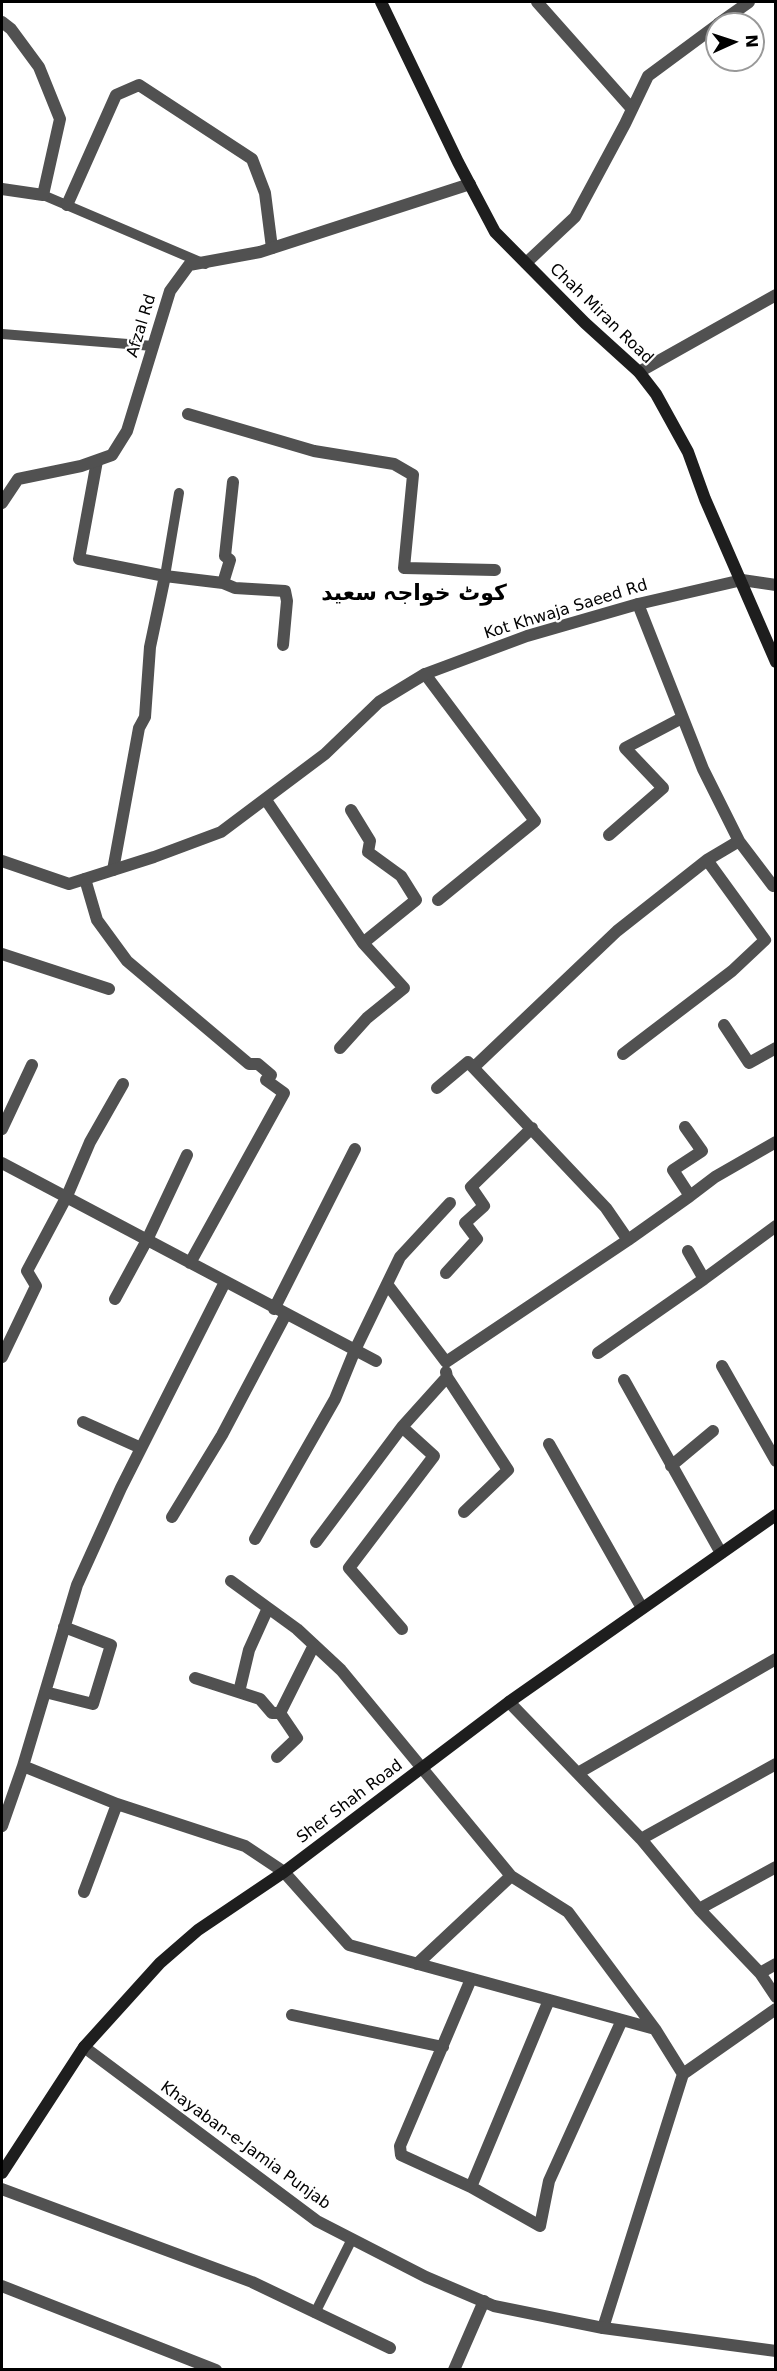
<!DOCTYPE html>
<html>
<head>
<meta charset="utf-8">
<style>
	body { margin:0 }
	#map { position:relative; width:777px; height:2371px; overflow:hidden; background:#fff; font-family:"DejaVu Sans",sans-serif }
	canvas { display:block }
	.frame { position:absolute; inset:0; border:3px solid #000; pointer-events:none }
	.north { position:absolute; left:705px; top:12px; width:60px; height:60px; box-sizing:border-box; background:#fff; border:2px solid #999; border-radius:50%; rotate:87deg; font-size:16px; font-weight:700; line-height:24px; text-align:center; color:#000 }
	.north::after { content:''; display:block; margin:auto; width:21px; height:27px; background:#000; clip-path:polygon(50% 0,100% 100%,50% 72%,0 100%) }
</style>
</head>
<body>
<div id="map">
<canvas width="777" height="2371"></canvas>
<div class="frame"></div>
<div class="north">N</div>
</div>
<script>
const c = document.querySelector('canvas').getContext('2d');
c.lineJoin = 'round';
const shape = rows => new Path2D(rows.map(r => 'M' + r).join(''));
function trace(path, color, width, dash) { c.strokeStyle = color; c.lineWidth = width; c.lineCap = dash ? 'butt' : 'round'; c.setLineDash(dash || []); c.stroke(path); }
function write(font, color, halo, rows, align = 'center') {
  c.font = font + ' "DejaVu Sans","Noto Sans Arabic",sans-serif'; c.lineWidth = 4.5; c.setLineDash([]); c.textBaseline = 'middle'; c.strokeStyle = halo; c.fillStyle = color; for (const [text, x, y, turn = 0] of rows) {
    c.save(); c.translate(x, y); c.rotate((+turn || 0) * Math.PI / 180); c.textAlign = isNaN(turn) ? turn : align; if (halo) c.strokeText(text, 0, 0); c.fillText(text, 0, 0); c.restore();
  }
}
trace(shape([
	[43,195,205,264],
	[2,334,153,346],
	[165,576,179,493],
	[315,2313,352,2239]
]), '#515151', 10);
trace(shape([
	[537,2,632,109],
	[2,22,11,29,39,67,60,119,43,195,2,189],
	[718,24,749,2],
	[67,205,116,95,139,85,252,159,265,193,272,248],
	[526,263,575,217,625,124,648,76,717,25],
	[639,372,776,295],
	[188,414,314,451,394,464,413,475,404,568,495,570],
	[97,461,79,559,165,576,223,583,230,560,225,556,233,482],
	[742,580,776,585],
	[223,583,235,588,285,591,287,601,283,645],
	[638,604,703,769,739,841,707,860],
	[425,674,535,821,438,900],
	[266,800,363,943,404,988,367,1018,340,1048],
	[351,810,370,841,368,852,401,876,416,900,363,943],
	[609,835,663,788,625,748,682,718],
	[739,841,773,886],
	[113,870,139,728,145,717,150,647,165,576],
	[85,879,97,920,127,961,249,1064,258,1064,271,1075,266,1080,284,1093,190,1263],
	[2,954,109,989],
	[724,1025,749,1063,776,1048],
	[474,1067,617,931,707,860,765,940,732,971,623,1054],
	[2,1129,32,1065],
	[2,1163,376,1361],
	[690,1196,715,1177,776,1142],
	[628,1240,690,1196,673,1170,702,1151,685,1127],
	[688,1251,704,1279,776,1226],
	[446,1273,477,1239,465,1223,484,1206,471,1187,532,1128],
	[387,1284,446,1362,628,1240,606,1208,468,1062,437,1088],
	[115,1299,147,1240,187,1155],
	[274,1309,355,1149],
	[598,1353,704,1279],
	[2,1357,36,1286,27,1271,67,1196,90,1142,123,1084],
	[722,1366,776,1461],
	[446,1372,447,1377,508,1470,464,1512],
	[624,1380,721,1553],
	[83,1422,141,1448],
	[549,1444,642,1608],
	[671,1466,713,1431],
	[172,1517,222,1435,286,1314],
	[255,1539,335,1399,355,1350,400,1257,450,1203],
	[316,1542,402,1427],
	[231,1581,297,1629,341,1670,511,1876,568,1912,655,2029,683,2074],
	[402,1629,349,1568,434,1456,402,1427,447,1377],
	[195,1678,260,1699,272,1713,280,1713],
	[45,1692,93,1704,111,1645,64,1627],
	[239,1692,249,1650,268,1608],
	[509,1702,641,1839,699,1909,760,1973,776,1997],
	[277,1757,297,1738,280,1713,314,1645],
	[23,1766,117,1804,245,1846,284,1872,349,1945,655,2029],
	[578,1773,776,1659],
	[2,1826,23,1766,77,1585,121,1488,225,1282],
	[641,1839,776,1764],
	[84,1892,117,1804],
	[699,1909,776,1867],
	[417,1964,511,1876],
	[760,1973,776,1964],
	[471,1979,400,2146,401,2155,471,2187,540,2226,549,2181,622,2020],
	[292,2015,443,2047],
	[471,2187,549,2000],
	[2,2189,252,2282,390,2348],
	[2,2286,216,2370],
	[603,2328,683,2074,776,2009],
	[454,2370,484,2301]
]), '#515151', 12);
trace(shape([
	[2,503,18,479,81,466,112,455,127,431,170,291,189,265,260,252,470,184],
	[2,861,69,884,154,857,221,832,325,754,379,702,425,674,527,636,638,604,742,580],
	[84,2047,317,2221,426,2277,494,2306,603,2328,776,2351]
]), '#515151', 12);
trace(shape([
	[381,2,458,162,495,232,585,323,639,372,656,394,688,452,705,499,776,662],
	[2,2173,84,2047,160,1963,198,1930,284,1872,509,1702,776,1515]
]), '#1e1e1e', 12);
write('16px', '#000', '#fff', [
	["Chah Miran Road",601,314,44],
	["Afzal Rd",142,326,-73],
	["Kot Khwaja Saeed Rd",566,610,-17],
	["Sher Shah Road",350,1802,-37],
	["Khayaban-e-Jamia Punjab",245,2146,36]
]);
write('bold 22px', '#000', '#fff', [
	["کوٹ خواجہ سعید",414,594]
]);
</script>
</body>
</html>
